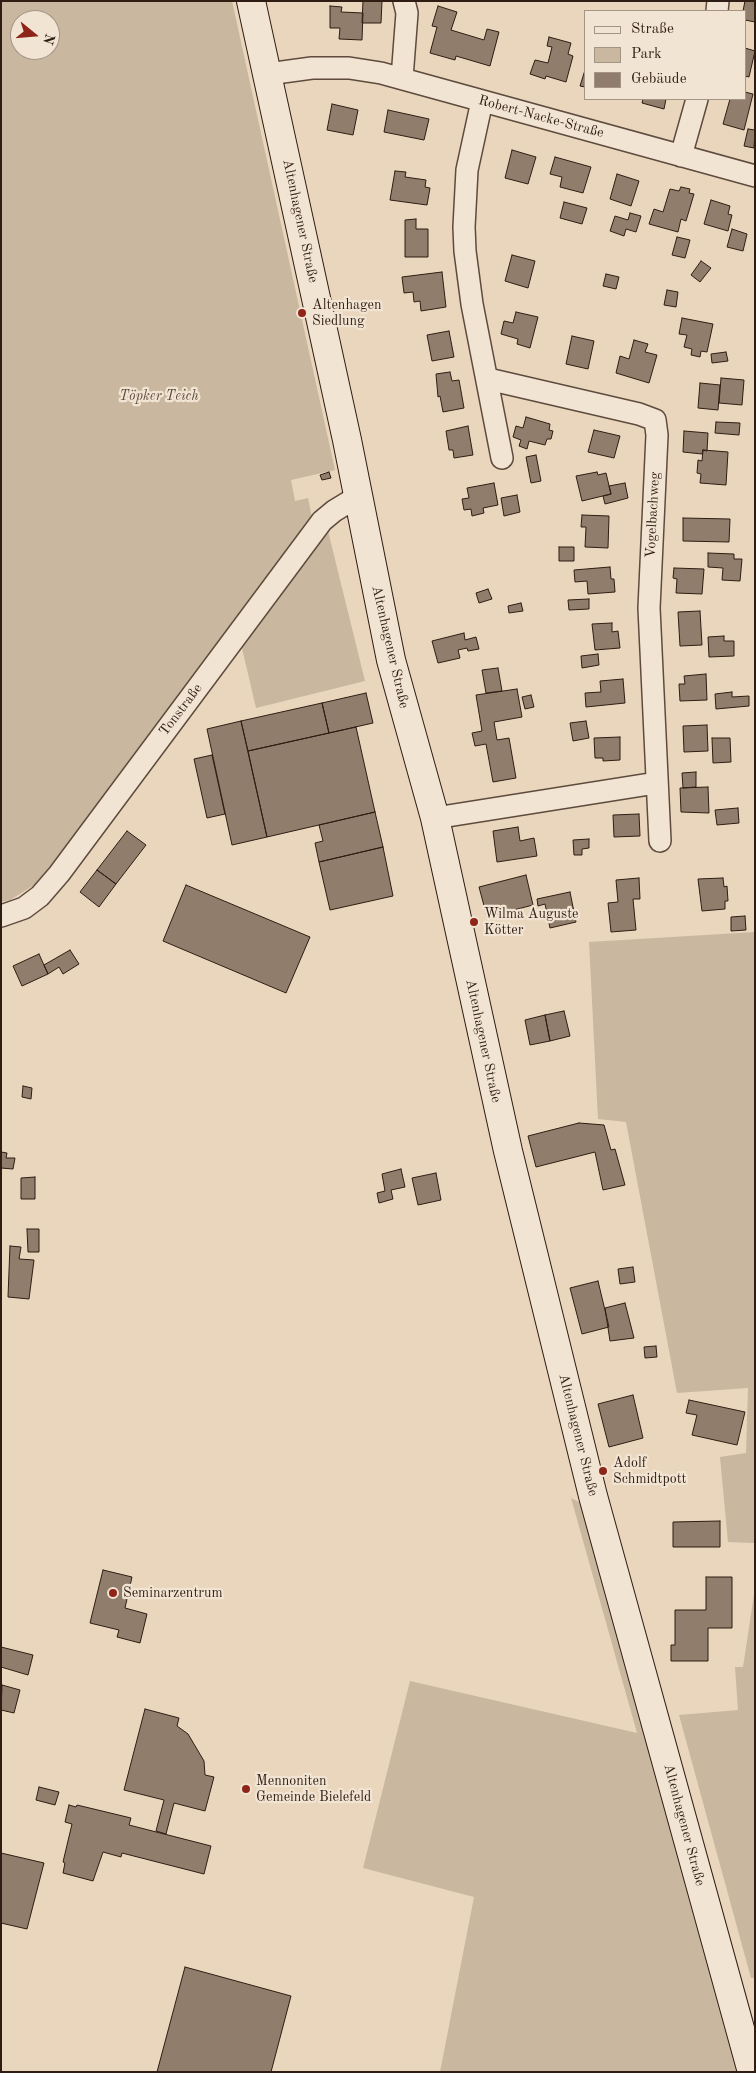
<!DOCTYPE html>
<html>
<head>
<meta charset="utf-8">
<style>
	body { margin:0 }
	#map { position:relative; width:756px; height:2073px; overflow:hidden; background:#e9d6bc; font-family:"Old Standard TT",serif }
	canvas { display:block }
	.frame { position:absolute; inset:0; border:2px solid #2f1d13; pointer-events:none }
	.legend { position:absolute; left:584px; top:10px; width:162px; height:90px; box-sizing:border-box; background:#f1e4d3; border:1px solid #a39486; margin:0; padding:6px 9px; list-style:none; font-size:15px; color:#2f1d13 }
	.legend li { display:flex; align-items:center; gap:10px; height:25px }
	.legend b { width:25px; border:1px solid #a39486 }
	.north { position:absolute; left:10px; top:10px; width:50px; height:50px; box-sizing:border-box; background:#f1e4d3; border:1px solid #a39486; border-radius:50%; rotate:107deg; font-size:14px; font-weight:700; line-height:20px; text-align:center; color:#2f1d13 }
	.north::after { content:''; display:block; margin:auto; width:18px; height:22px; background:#8f2418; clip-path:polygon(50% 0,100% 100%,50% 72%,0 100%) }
</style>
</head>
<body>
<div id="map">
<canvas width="756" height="2073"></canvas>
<div class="frame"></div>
<ul class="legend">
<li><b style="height:6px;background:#f1e4d3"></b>Straße</li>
<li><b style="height:14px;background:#c9b79f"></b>Park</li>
<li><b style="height:14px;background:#907d6b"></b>Gebäude</li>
</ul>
<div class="north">N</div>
</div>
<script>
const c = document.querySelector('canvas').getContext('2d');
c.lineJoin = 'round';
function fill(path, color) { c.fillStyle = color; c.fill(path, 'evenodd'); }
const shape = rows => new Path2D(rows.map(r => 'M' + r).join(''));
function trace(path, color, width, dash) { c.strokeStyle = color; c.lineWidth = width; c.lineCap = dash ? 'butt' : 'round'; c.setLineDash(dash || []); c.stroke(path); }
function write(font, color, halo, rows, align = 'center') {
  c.font = font + ' "Old Standard TT",serif'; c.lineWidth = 4.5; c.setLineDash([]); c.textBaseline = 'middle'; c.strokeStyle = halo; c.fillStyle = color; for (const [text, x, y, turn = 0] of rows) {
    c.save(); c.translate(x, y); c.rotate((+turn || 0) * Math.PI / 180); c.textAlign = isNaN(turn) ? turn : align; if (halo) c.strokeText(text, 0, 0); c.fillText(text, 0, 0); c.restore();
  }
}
fill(shape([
	[1,1,232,1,335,470,291,480,295,501,308,498,312,517,53,866,34,885,10,900,1,902],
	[20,20,50,20,50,50,20,50],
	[328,531,365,681,256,708,242,648],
	[755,932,755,1545,754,1543,728,1542,720,1457,746,1453,748,1388,677,1393,626,1122,598,1119,589,942],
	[571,1498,585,1505,741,2072,440,2072,474,1897,363,1868,410,1681,637,1733],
	[755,1588,755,1978,751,1978,679,1715,738,1710,735,1667,743,1667]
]), '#c9b79f');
const building = shape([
	[363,1,382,1,381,23,362,23,363,1],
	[745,1,755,1,755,22,745,20,745,11,743,11,745,1],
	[330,6,342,7,341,12,363,13,362,40,339,39,340,28,330,28,330,6],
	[438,6,457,12,451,30,484,40,487,29,499,32,490,66,456,56,455,60,430,53,437,27,432,26,438,6],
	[549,37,571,43,568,54,573,56,566,82,546,76,545,79,530,74,535,60,548,63,552,47,547,46,549,37],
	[745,48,755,51,749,77,745,76,745,48],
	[585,70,585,87,580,86,585,70],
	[745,92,753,94,744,130,723,124,730,99,745,99,745,92],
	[643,99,666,99,664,109,642,103,643,99],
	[332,104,358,110,353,135,327,130,332,104],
	[388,110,429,119,424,140,384,132,388,110],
	[748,129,755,130,754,148,744,146,748,129],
	[512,150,536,157,528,184,505,178,512,150],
	[555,157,591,167,583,193,560,187,562,177,550,174,555,157],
	[395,171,406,172,405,177,426,180,425,187,430,188,427,205,390,200,395,171],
	[617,174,639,181,631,206,610,199,617,174],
	[681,187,690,189,689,193,694,194,686,221,681,219,678,232,649,224,654,209,663,212,670,189,679,191,681,187],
	[711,200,730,206,728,214,732,215,728,231,704,224,711,200],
	[564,202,587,208,582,224,560,218,564,202],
	[630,213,641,216,636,232,626,229,624,236,610,231,615,216,628,220,630,213],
	[416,219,416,229,428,229,428,257,405,257,405,220,416,219],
	[732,229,747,234,743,251,727,247,732,229],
	[677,237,690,240,685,258,672,255,677,237],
	[512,255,535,261,528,288,505,281,512,255],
	[701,261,711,268,700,282,691,275,701,261],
	[442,272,446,307,421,311,420,301,414,302,413,292,404,293,402,277,442,272],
	[606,274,619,277,616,289,603,286,606,274],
	[667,290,678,292,676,307,664,305,667,290],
	[516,312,538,317,530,348,517,344,518,339,501,334,504,321,513,323,516,312],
	[682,318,713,324,707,352,701,351,700,357,691,355,692,349,684,347,687,335,679,334,682,318],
	[449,331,454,357,432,361,427,335,449,331],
	[572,336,594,341,588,369,566,364,572,336],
	[634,340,648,344,645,352,657,355,649,383,616,373,620,356,629,359,634,340],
	[726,352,728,361,712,363,711,354,726,352],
	[450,372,452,381,459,380,464,408,443,412,440,396,438,397,436,374,450,372],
	[721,378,744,380,742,405,719,403,721,378],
	[700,383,720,385,718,410,698,408,700,383],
	[526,417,550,424,549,430,553,431,551,439,547,439,545,445,529,441,527,449,519,446,521,440,513,437,516,426,523,428,526,417],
	[716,422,740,423,739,435,715,433,716,422],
	[468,426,473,455,454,458,453,450,449,450,446,431,468,426],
	[594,430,620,436,614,458,588,452,594,430],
	[684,431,708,433,707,451,703,450,702,454,683,452,684,431],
	[703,450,728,452,726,485,700,483,701,474,697,473,698,460,702,461,703,450],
	[536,455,541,481,531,483,526,457,536,455],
	[329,472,331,478,322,480,320,475,329,472],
	[597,472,598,475,606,473,611,494,582,501,576,476,597,472],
	[494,483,498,505,483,508,484,513,472,516,471,509,464,510,462,499,469,498,467,488,494,483],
	[625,483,628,498,605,504,603,496,611,494,609,486,625,483],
	[517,495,520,512,504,516,501,498,517,495],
	[582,515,609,516,608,548,585,547,586,527,581,527,582,515],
	[683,518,730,519,729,542,683,541,683,518],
	[559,547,574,547,574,561,559,561,559,547],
	[708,553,734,554,734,559,742,559,740,581,722,580,723,568,708,567,708,553],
	[610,567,611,579,614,579,615,592,588,594,587,581,575,582,574,570,610,567],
	[674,568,704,569,702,594,676,593,677,579,673,578,674,568],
	[488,589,492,599,479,603,476,593,488,589],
	[589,599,589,609,569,610,568,600,589,599],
	[521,603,523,611,509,613,508,606,521,603],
	[700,611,702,645,680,646,678,612,700,611],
	[612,623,612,632,618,631,620,648,595,650,592,624,612,623],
	[464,633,465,640,476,637,479,649,468,651,467,648,458,650,460,658,438,663,432,641,464,633],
	[724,636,724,641,734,641,734,656,709,657,708,637,724,636],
	[598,654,599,665,582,668,581,656,598,654],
	[498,668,502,691,486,693,482,670,498,668],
	[706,674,707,700,680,701,679,684,685,684,684,676,706,674],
	[623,679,625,703,586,707,585,693,601,692,600,681,623,679],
	[517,689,522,717,494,722,497,740,509,738,516,778,493,782,486,744,475,746,472,733,482,731,476,695,517,689],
	[732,692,732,697,749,696,749,706,716,709,715,694,732,692],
	[366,693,373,723,329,733,322,703,366,693],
	[531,695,534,707,525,709,522,697,531,695],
	[322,703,329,733,248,751,241,721,322,703],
	[241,721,267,837,232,845,207,729,241,721],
	[586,721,589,738,573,741,570,723,586,721],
	[707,725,708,751,684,752,683,726,707,725],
	[356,727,375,812,267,837,248,751,356,727],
	[620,737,620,760,603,761,603,758,595,758,594,738,620,737],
	[712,738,730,738,731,762,713,763,712,738],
	[212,755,225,814,207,818,194,759,212,755],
	[696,772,696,787,683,788,682,773,696,772],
	[708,787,709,813,681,812,680,788,708,787],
	[738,808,739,823,717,825,715,810,738,808],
	[375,812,383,847,319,862,315,843,323,841,319,825,375,812],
	[639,814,640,836,614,837,613,815,639,814],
	[518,827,520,841,534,838,537,856,497,862,493,831,518,827],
	[127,831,146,845,116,884,97,870,127,831],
	[589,839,589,848,582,849,582,855,574,855,573,840,589,839],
	[383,847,393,896,330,910,319,862,383,847],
	[97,870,116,884,99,907,80,892,97,870],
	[526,875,533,905,487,917,479,887,526,875],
	[639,878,640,899,633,899,636,930,611,932,608,903,618,902,616,880,639,878],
	[723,878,724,887,727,886,728,901,725,901,725,909,702,911,698,879,723,878],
	[186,885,310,937,286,993,163,941,186,885],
	[570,892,576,922,550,928,545,904,538,906,537,899,570,892],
	[745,916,746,930,731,931,731,917,745,916],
	[70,950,79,964,63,974,59,967,48,974,44,965,70,950],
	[39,954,48,974,22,986,13,966,39,954],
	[564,1011,570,1036,550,1041,545,1015,564,1011],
	[545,1015,550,1041,530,1045,525,1020,545,1015],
	[23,1086,32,1088,31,1099,22,1097,23,1086],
	[579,1123,604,1125,611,1150,615,1149,625,1185,603,1190,595,1152,536,1167,528,1136,579,1123],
	[1,1152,7,1153,6,1158,15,1158,13,1169,1,1168,1,1152],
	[401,1169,405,1187,391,1190,393,1199,379,1203,377,1193,385,1191,382,1174,401,1169],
	[436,1173,441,1200,418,1205,412,1178,436,1173],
	[35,1177,35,1199,21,1199,21,1178,35,1177],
	[27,1229,39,1229,39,1252,28,1252,27,1229],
	[10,1246,21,1247,19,1259,34,1260,29,1299,8,1297,10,1246],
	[633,1267,635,1282,620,1284,618,1269,633,1267],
	[598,1281,609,1327,582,1334,570,1288,598,1281],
	[625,1303,634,1338,610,1341,605,1308,625,1303],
	[656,1346,657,1357,645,1358,644,1347,656,1346],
	[633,1395,643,1438,609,1447,598,1404,633,1395],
	[689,1400,745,1412,737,1445,692,1435,697,1415,686,1413,689,1400],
	[720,1521,720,1547,673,1547,673,1522,720,1521],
	[103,1570,132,1577,125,1608,147,1614,140,1643,117,1637,119,1630,90,1623,103,1570],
	[706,1577,732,1577,732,1628,708,1628,708,1661,671,1661,671,1645,675,1645,675,1610,706,1610,706,1577],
	[1,1647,33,1655,28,1675,1,1667,1,1647],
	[2,1685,20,1690,14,1713,1,1710,2,1685],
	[145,1709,179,1718,177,1726,188,1734,204,1761,205,1775,214,1777,205,1811,174,1803,166,1834,156,1831,164,1800,124,1790,145,1709],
	[39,1787,59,1792,55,1805,36,1800,39,1787],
	[69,1805,76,1807,77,1805,131,1818,129,1825,211,1846,204,1874,122,1853,121,1857,103,1852,93,1881,63,1873,65,1863,63,1862,72,1824,65,1822,69,1805],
	[1,1853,44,1863,27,1929,1,1923,1,1853],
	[185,1967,291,1996,271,2072,157,2072,185,1967]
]);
fill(building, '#907d6b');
trace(building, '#2f1d13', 1);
const street = shape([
	[717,11,718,1],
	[268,74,312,68,349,68,381,73,755,176],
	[402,78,407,13,404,1],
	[482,101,467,170,464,227,465,251,472,304,502,458],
	[681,156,697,99],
	[488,379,639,414,655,420,657,435,649,608,660,841],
	[435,818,656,783],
	[1,916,24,908,40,896,59,874,322,521,334,511,357,497]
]);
const secondary = shape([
	[251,1,347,440,391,660,435,818,508,1151,593,1496,752,2072]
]);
trace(street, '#5e4b3d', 24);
trace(secondary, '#2f1d13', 30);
trace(street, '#f1e4d3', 21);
trace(secondary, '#f1e4d3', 28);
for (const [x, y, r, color] of [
	[302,313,5,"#8f2418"],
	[474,922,5,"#8f2418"],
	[603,1471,5,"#8f2418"],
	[113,1593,5,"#8f2418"],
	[246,1789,5,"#8f2418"]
]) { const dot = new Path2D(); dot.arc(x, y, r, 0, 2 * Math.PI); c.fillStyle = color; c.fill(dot); trace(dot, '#f1e4d3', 2); }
write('14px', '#2f1d13', '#f1e4d3', [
	["Robert-Nacke-Straße",541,117,15],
	["Altenhagener Straße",300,221,78],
	["Vogelbachweg",653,515,-87],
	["Altenhagener Straße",390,647,77],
	["Tonstraße",181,710,-53],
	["Altenhagener Straße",483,1041,78],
	["Altenhagener Straße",578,1435,76],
	["Altenhagener Straße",684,1825,75]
]);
write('14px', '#2f1d13', '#f1e4d3', [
	["Altenhagen",312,305],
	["Siedlung",312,321],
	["Wilma Auguste",484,914],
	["Kötter",484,930],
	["Adolf",613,1463],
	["Schmidtpott",613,1479],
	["Seminarzentrum",123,1593],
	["Mennoniten",256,1781],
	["Gemeinde Bielefeld",256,1797]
], 'left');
write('italic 14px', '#5d4b3d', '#f1e4d3', [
	["Töpker Teich",159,396]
]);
</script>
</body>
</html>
